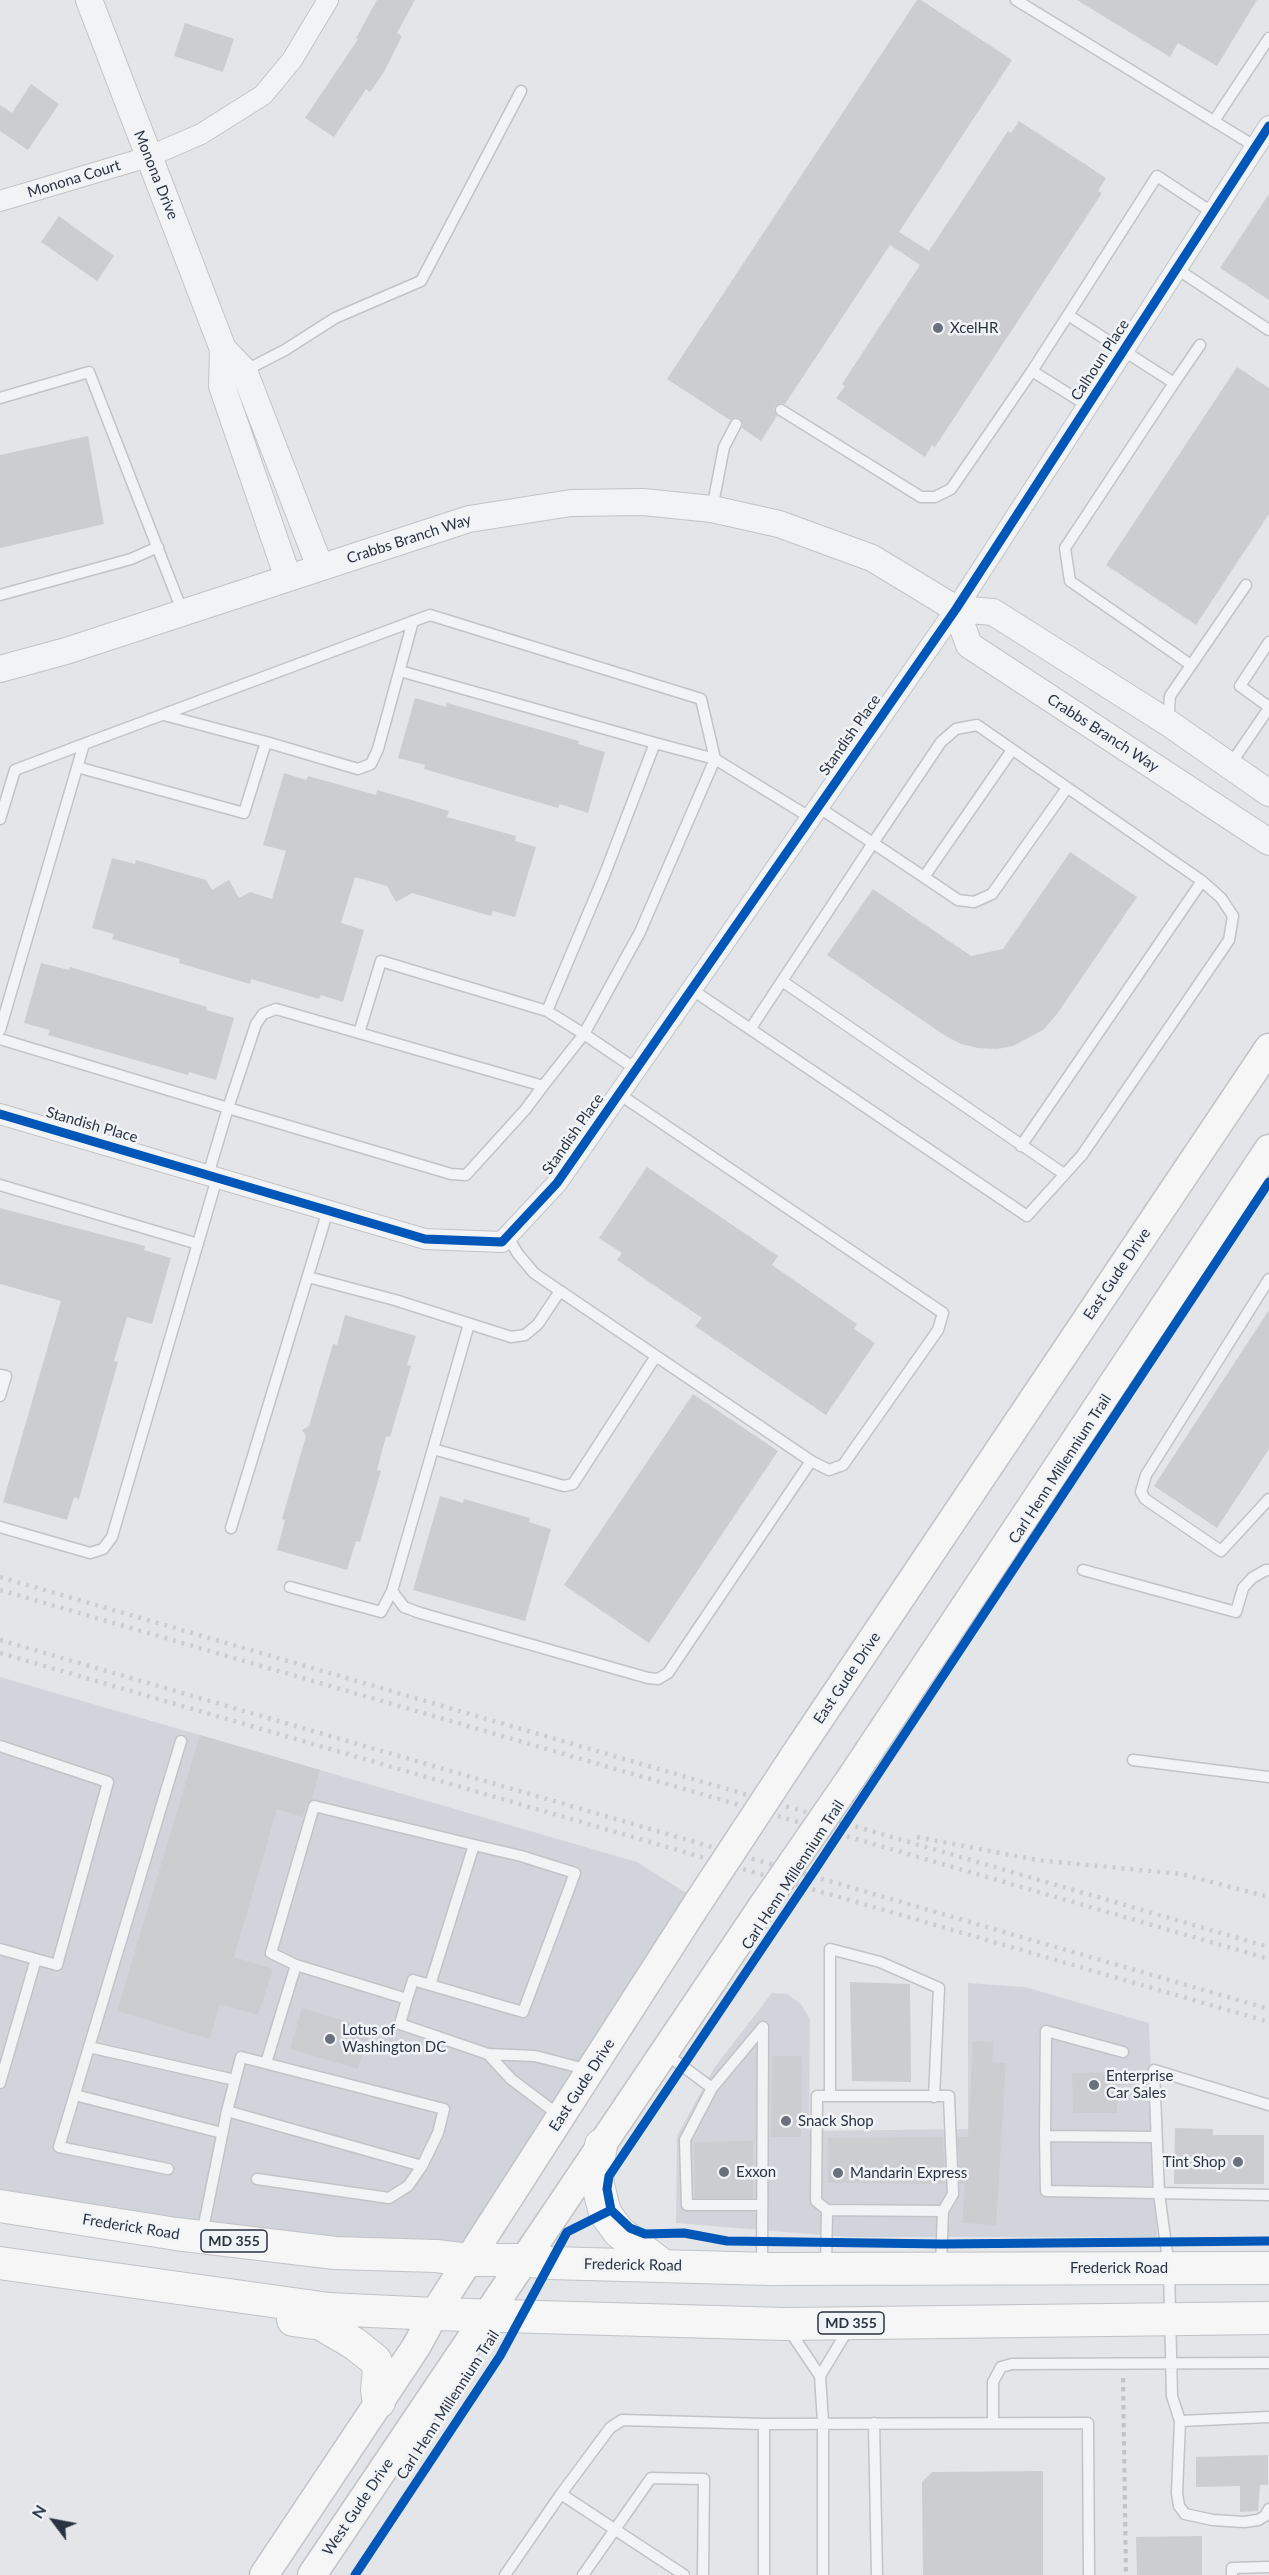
<!DOCTYPE html>
<html>
<head>
<meta charset="utf-8">
<style>
	body { margin:0 }
	#map { position:relative; width:1269px; height:2575px; overflow:hidden; background:#e3e5e8; font-family:Lato,sans-serif }
	canvas { display:block }
	.north { position:absolute; left:24px; top:2491px; width:60px; height:60px; -webkit-text-stroke:4px #f1f4f7; paint-order:stroke; rotate:302deg; font-size:16px; font-weight:700; line-height:24px; text-align:center; color:#293342 }
	.north::after { content:''; display:block; margin:auto; width:21px; height:27px; background:#293342; clip-path:polygon(50% 0,100% 100%,50% 72%,0 100%) }
</style>
</head>
<body>
<div id="map">
<canvas width="1269" height="2575"></canvas>
<div class="north">N</div>
</div>
<script>
const c = document.querySelector('canvas').getContext('2d');
c.lineJoin = 'round';
function fill(path, color) { c.fillStyle = color; c.fill(path, 'evenodd'); }
const shape = rows => new Path2D(rows.map(r => 'M' + r).join(''));
function trace(path, color, width, dash) { c.strokeStyle = color; c.lineWidth = width; c.lineCap = dash ? 'butt' : 'round'; c.setLineDash(dash || []); c.stroke(path); }
function write(font, color, halo, rows, align = 'center') {
  c.font = font + ' Lato,sans-serif'; c.lineWidth = 5; c.setLineDash([]); c.textBaseline = 'middle'; c.strokeStyle = halo; c.fillStyle = color; for (const [text, x, y, turn = 0] of rows) {
    c.save(); c.translate(x, y); c.rotate((+turn || 0) * Math.PI / 180); c.textAlign = isNaN(turn) ? turn : align; if (halo) c.strokeText(text, 0, 0); c.fillText(text, 0, 0); c.restore();
  }
}
fill(shape([
	[0,1677,637,1862,699,1901,469,2260,0,2206],
	[968,1983,1025,1987,1149,2023,1157,2237,845,2237,676,2223,677,2136,714,2068,772,1993,787,1994,801,2004,810,2019,809,2131,968,2129]
]), '#d1d5db');
fill(shape([
	[377,0,415,0,397,33,402,36,384,72,370,92,366,89,334,137,305,118,358,39,356,38],
	[917,0,921,0,1012,60,899,232,929,251,1008,131,1011,133,1019,121,1106,178,1098,191,1102,193,935,447,932,445,925,457,836,398,845,386,842,384,920,265,890,245,785,404,781,403,775,406,774,410,777,416,761,441,742,428,743,423,740,418,735,417,730,420,667,379],
	[1077,0,1257,0,1217,66,1178,43,1170,57],
	[185,23,234,39,223,72,174,56],
	[31,84,59,104,28,150,0,131,0,105,12,113],
	[1269,194,1269,300,1220,268],
	[59,216,114,256,97,281,41,242],
	[1237,367,1269,388,1269,514,1196,625,1106,565],
	[88,436,104,524,0,548,0,455],
	[415,698,446,707,447,703,579,741,578,744,605,752,588,813,560,804,558,808,424,769,425,765,398,758],
	[284,773,306,780,308,776,376,795,377,790,449,811,447,817,516,836,515,841,536,847,515,917,493,911,491,916,412,893,396,902,387,886,355,877,341,923,364,930,343,1002,321,995,319,999,251,979,250,984,179,963,180,959,112,939,114,934,92,928,112,858,135,864,136,860,206,880,212,890,229,880,239,898,250,892,272,899,286,851,263,845],
	[1070,852,1137,897,1057,1014,1043,1030,1013,1046,997,1049,978,1048,961,1044,944,1035,827,955,873,889,971,956,1003,949],
	[41,963,69,970,70,967,207,1007,206,1010,234,1018,216,1080,189,1072,188,1075,48,1035,50,1030,24,1023],
	[647,1167,778,1256,772,1265,857,1324,854,1329,875,1343,826,1415,695,1326,702,1318,617,1260,622,1253,599,1238],
	[0,1208,145,1246,144,1250,171,1258,152,1324,127,1317,114,1361,118,1362,79,1499,74,1497,67,1520,3,1502,61,1301,0,1284],
	[1269,1310,1269,1449,1217,1528,1154,1486],
	[345,1315,416,1336,407,1365,411,1366,390,1437,386,1436,377,1470,381,1471,360,1542,356,1541,347,1570,277,1550,285,1520,282,1519,306,1436,302,1430,309,1426,333,1344,337,1345],
	[693,1394,778,1451,649,1643,564,1585],
	[440,1496,463,1503,464,1499,530,1518,529,1522,551,1529,525,1621,413,1590],
	[200,1735,320,1770,312,1799,307,1803,303,1817,277,1809,234,1957,273,1969,258,2015,220,2004,210,2039,117,2011],
	[850,1982,910,1984,911,2082,852,2081],
	[302,2008,371,2029,358,2069,290,2049],
	[973,2041,993,2042,992,2062,1006,2063,996,2225,962,2223,965,2184,960,2184,958,2137,968,2137],
	[772,2056,802,2056,801,2137,771,2137],
	[1117,2072,1117,2113,1073,2113,1072,2073],
	[1175,2128,1213,2129,1213,2135,1264,2135,1264,2184,1174,2184],
	[943,2137,945,2184,828,2183,828,2138],
	[753,2141,753,2198,695,2198,694,2142],
	[1268,2455,1268,2485,1260,2485,1258,2511,1240,2512,1240,2486,1196,2487,1196,2457],
	[1043,2471,1043,2575,923,2575,922,2482,932,2472],
	[1202,2536,1202,2575,1137,2575,1136,2537]
]), '#cbcdd0');
const service = shape([
	[1016,0,1256,147],
	[1214,121,1269,38],
	[1177,269,1269,330],
	[1068,315,1157,176,1213,213],
	[244,371,285,350,335,318,421,281,521,91],
	[1032,371,1068,315,1174,383,1065,548,1070,581,1191,665],
	[1174,383,1200,345],
	[0,398,89,372,183,613],
	[781,410,921,497,935,497,951,489,1032,371,1088,406],
	[712,509,724,447,736,424],
	[0,595,131,559,158,547],
	[1269,642,1240,686,1269,707],
	[400,671,655,743],
	[1168,722,1170,696,1246,585],
	[266,742,358,769,371,764,378,749,413,621],
	[1230,765,1269,708],
	[77,767,244,813,266,742,164,715],
	[0,819,15,770,84,744],
	[924,877,958,900,974,902,992,894,1067,788],
	[782,981,1064,1174],
	[691,989,1027,1216,1082,1155,1229,940,1233,916,1221,898,1202,881,977,725,956,729,941,742,873,843,818,807],
	[751,1028,873,843,924,877,1012,750],
	[0,1030,84,744,430,615,701,699,715,759,811,818],
	[359,1033,381,961,547,1011,584,1034,640,932,715,759,655,743,604,876,547,1011],
	[0,1039,228,1108,208,1175],
	[543,1086,525,1110,466,1175,451,1174,228,1108,256,1024,263,1014,276,1009,543,1086,584,1034,637,1070],
	[619,1094,943,1313,938,1330,843,1465,829,1470,811,1461],
	[1021,1146,1202,881],
	[0,1185,198,1244],
	[308,1277,395,1300,511,1337,525,1335,538,1324,560,1291,534,1273,518,1254,507,1236],
	[1269,1279,1146,1475,1141,1492,1145,1499,1221,1551,1269,1499],
	[0,1375,6,1376,0,1396],
	[433,1449,564,1486,573,1484,656,1356],
	[0,1527,90,1553,103,1549,112,1537,217,1178],
	[231,1528,328,1210],
	[1083,1570,1236,1612,1243,1588,1252,1578,1266,1570,1269,1570],
	[290,1587,381,1612,392,1591,469,1324],
	[392,1591,404,1607,420,1613,648,1678,658,1679,668,1673,811,1461,560,1291],
	[181,1741,89,2047,235,2080],
	[0,1746,108,1782,57,1965,0,1949],
	[1133,1760,1269,1777],
	[296,1965,271,1953,314,1806,474,1845,430,1985],
	[407,1999,413,1980,523,2012,575,1873,521,1856,474,1845],
	[89,2047,59,2147,168,2169],
	[488,2054,511,2079,560,2116],
	[666,2054,712,2088,763,2027],
	[266,2063,296,1965,407,1999,400,2024,488,2054,535,2056,589,2070],
	[0,2083,36,1959],
	[712,2088,685,2140,687,2205,762,2205],
	[75,2095,222,2133],
	[830,2096,830,1949,880,1962,939,1988,934,2097],
	[1269,2105,1154,2070,1159,2193,1169,2268,1172,2396,1180,2421,1269,2417],
	[1045,2136,1046,2031,1123,2052],
	[1156,2137,1045,2136,1046,2191,1269,2195],
	[257,2179,389,2198,408,2186,422,2166],
	[827,2210,816,2201,817,2096,949,2096,953,2194,943,2211],
	[202,2234,227,2111,422,2166,438,2133,444,2109,241,2057,227,2111],
	[762,2266,763,2027],
	[826,2267,827,2210,943,2211,941,2266],
	[789,2330,820,2376],
	[1180,2421,1177,2493,1179,2506,1185,2514,1213,2520,1244,2522,1258,2520,1265,2516,1269,2509],
	[874,2423,877,2575],
	[993,2423,993,2382,1001,2367,1012,2364,1269,2363],
	[764,2424,764,2575],
	[561,2494,610,2428,622,2420,764,2424,1088,2423,1089,2575],
	[505,2575,561,2494,684,2575],
	[583,2575,651,2478,704,2479,703,2575],
	[823,2575,823,2422,820,2376,849,2328],
	[1232,2575,1232,2568,1269,2567]
]);
const minor = shape([
	[0,201,148,157,201,134,263,95,292,60,328,0],
	[0,1114,425,1239,502,1242,557,1183,956,609,1269,126]
]);
const tertiary = shape([
	[89,0,223,349,222,386,288,578],
	[223,349,244,371,320,567],
	[956,609,969,645,1269,842],
	[0,669,66,651,469,519,571,503,643,502,712,509,779,524,872,558,956,609,993,612,1170,724,1269,793]
]);
const secondary = shape([
	[799,1749,1269,1048],
	[851,1778,1269,1149],
	[264,2575,416,2347,434,2314,699,1901],
	[312,2575,762,1907]
]);
const primary = shape([
	[601,2145,597,2169,598,2185,605,2213,619,2232,662,2265],
	[0,2206,176,2234,335,2253,436,2256,469,2260,523,2260,550,2263,770,2269,1269,2268],
	[0,2263,329,2309,434,2314,785,2324,1269,2318],
	[293,2320,321,2324,355,2344,375,2360,379,2369,377,2390,379,2402]
]);
trace(service, '#c1c3c6', 13);
trace(minor, '#c1c3c6', 22);
trace(tertiary, '#c1c3c6', 28);
trace(secondary, '#c1c3c6', 31);
trace(primary, '#bfc2c6', 34);
trace(shape([
	[1123,2378,1126,2575]
]), '#c2c3c8', 4, [4.5, 4.5]);
trace(service, '#f2f3f5', 10);
trace(minor, '#f2f3f5', 20);
trace(tertiary, '#f2f3f5', 26);
trace(secondary, '#f6f6f7', 28);
trace(primary, '#f6f6f7', 32);
trace(shape([
	[0,1577,1269,1947],
	[0,1590,1269,1959],
	[0,1640,1269,2009],
	[0,1653,1269,2022],
	[917,1837,1037,1860,1181,1874,1269,1897]
]), '#cbcdd0', 4.5, [3, 6]);
const secondaryBridge = shape([
	[699,1901,799,1749],
	[762,1907,851,1778]
]);
trace(secondaryBridge, '#c1c3c6', 31, []);
trace(secondaryBridge, '#f6f6f7', 28);
trace(shape([
	[0,1114,425,1239,502,1242,557,1183,956,609,1269,126],
	[611,2210,630,2228,645,2234,684,2233,727,2241,942,2244,1269,2241],
	[355,2575,500,2356,567,2232,611,2210,607,2189,609,2176,816,1868,1269,1182]
]), '#0057b8', 9);
for (const [x, y, r, color] of [
	[938,328,6,"#6a717c"],
	[330,2039,6,"#6a717c"],
	[1094,2085,6,"#6a717c"],
	[786,2121,6,"#6a717c"],
	[1238,2162,6,"#6a717c"],
	[724,2172,6,"#6a717c"],
	[838,2173,6,"#6a717c"]
]) { const dot = new Path2D(); dot.arc(x, y, r, 0, 2 * Math.PI); c.fillStyle = color; c.fill(dot); trace(dot, '#f1f4f7', 2); }
for (const [x, y, w] of [
	[234,2241,66],
	[851,2323,66]
]) { const box = new Path2D(); box.roundRect(x - w / 2, y - 11, w, 22, 4.5); c.fillStyle = '#f1f4f7'; c.fill(box); trace(box, '#293342', 1.5); }
write('bold 14px', '#293342', null, [
	["MD 355",234,2241],
	["MD 355",851,2323]
]);
write('15px', '#293342', '#f1f4f7', [
	["Monona Drive",156,175,68],
	["Monona Court",74,179,-17],
	["Calhoun Place",1100,360,-57],
	["Crabbs Branch Way",409,539,-18],
	["Crabbs Branch Way",1103,733,33],
	["Standish Place",850,735,-55],
	["Standish Place",92,1125,16],
	["Standish Place",573,1134,-55],
	["East Gude Drive",1117,1274,-56],
	["Carl Henn Millennium Trail",1060,1469,-57],
	["East Gude Drive",847,1678,-56],
	["Carl Henn Millennium Trail",793,1875,-57],
	["East Gude Drive",582,2085,-57],
	["Frederick Road",131,2227,9],
	["Frederick Road",633,2265,1],
	["Frederick Road",1119,2268],
	["Carl Henn Millennium Trail",448,2405,-57],
	["West Gude Drive",358,2507,-56]
]);
write('15px', '#293342', '#f1f4f7', [
	["XcelHR",950,328],
	["Lotus of",342,2030],
	["Washington DC",342,2047],
	["Enterprise",1106,2076],
	["Car Sales",1106,2093],
	["Snack Shop",798,2121],
	["Tint Shop",1226,2162,"right"],
	["Exxon",736,2172],
	["Mandarin Express",850,2173]
], 'left');
</script>
</body>
</html>
